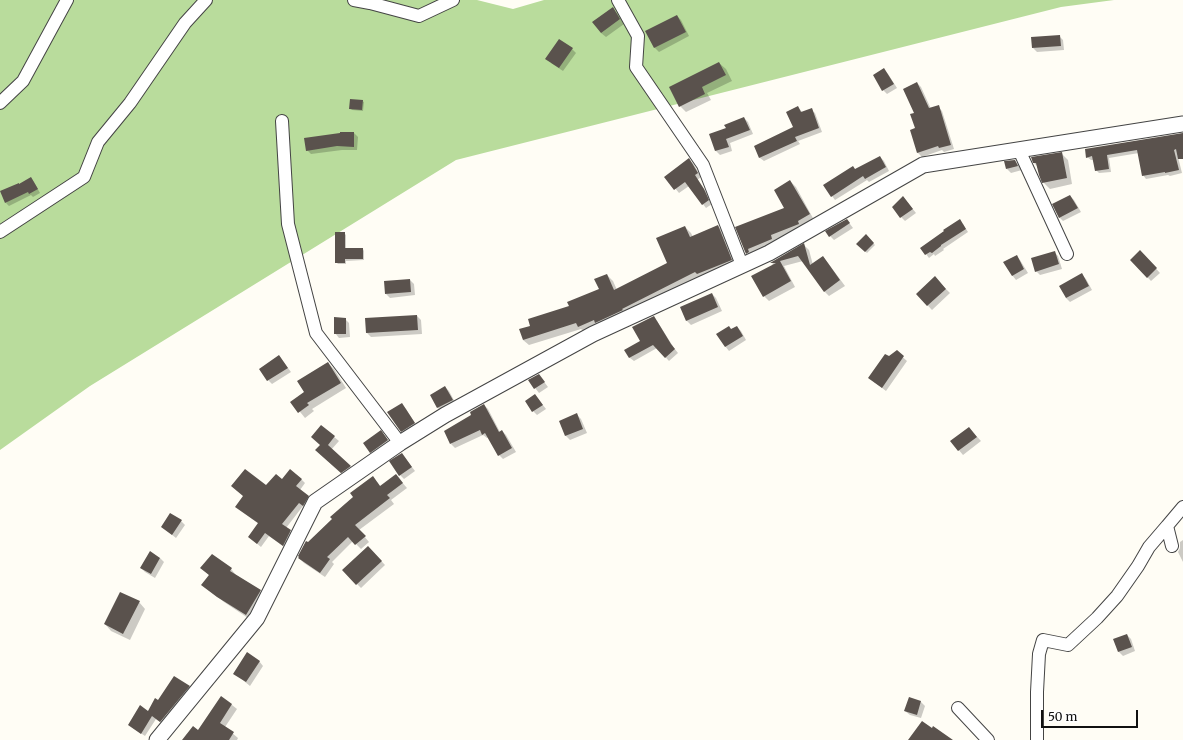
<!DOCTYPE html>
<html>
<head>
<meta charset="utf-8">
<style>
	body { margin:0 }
	#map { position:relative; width:1183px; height:740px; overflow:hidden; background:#fffdf5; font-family:Merriweather,serif }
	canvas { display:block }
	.scale { position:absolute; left:1041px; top:710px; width:97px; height:18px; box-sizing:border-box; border:2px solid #111; border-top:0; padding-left:5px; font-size:12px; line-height:14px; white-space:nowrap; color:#111; -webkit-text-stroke:3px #fff; paint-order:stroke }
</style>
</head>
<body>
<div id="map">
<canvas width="1183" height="740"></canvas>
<div class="scale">50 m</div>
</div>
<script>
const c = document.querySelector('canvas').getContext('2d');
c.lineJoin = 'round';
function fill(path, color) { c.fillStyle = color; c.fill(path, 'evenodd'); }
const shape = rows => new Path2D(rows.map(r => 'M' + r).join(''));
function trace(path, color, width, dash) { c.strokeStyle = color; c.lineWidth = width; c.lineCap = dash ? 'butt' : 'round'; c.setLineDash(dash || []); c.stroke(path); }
fill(shape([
	[0,0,477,0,513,9,544,0,1114,0,1061,7,456,160,90,386,0,450]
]), '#b9dc9c');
fill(shape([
	[612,9,617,13,624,24,606,37,601,33],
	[677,16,681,20,689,36,659,52,655,48,647,32],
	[1059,36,1063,40,1064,50,1037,52,1033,48],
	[572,49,576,53,563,71,551,63],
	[719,63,726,69,732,81,707,93,711,100,686,112,680,106],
	[884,70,888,74,897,88,887,94,883,90],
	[917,83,921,87,931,109,938,107,942,111,954,149,944,152,942,150,922,157,918,153,911,130,916,129],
	[362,101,364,102,363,111,352,110,350,108],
	[798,107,803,113,811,110,815,113,822,132,798,141,800,144,764,161,760,158,755,146,794,128],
	[744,118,748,122,753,134,730,143,732,151,720,155,716,151,710,134,727,129],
	[354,133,358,137,357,150,342,150,311,154,307,150],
	[1183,133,1183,152,1177,153,1182,173,1170,176,1168,175,1146,179,1143,175,1139,153,1109,158,1111,172,1099,173,1096,170,1094,160,1091,160,1087,157],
	[1061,153,1068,160,1072,184,1050,189,1043,182,1038,167,1034,163],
	[880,157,884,161,889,171,869,182,867,180,835,200,832,196,856,170],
	[689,160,693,163,701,177,697,180,708,194,712,204,706,208,689,186,679,193,666,177],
	[1015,161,1019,165,1022,170,1011,173,1007,169],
	[31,178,34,182,40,193,33,197,31,195,9,206,6,203,20,185],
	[790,181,796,187,814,220,752,259,747,253,737,228,786,209],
	[1070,196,1074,200,1081,212,1063,221,1059,217],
	[903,197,916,213,905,221,901,217],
	[847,220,853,228,834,240,830,236],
	[963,224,968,232,943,249,944,250,935,256,934,254,929,258,926,254],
	[718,226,724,232,737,266,585,332,581,329,529,345,523,340,531,326,570,307,600,289,607,275,613,281,617,290,668,263,685,227,691,233,693,237],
	[344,233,346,235,346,249,363,249,364,251,364,260,346,261,346,264,338,264,336,262],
	[866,236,875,245,867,253,858,244],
	[804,245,809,250,813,265,823,257,828,263,845,286,829,296,824,291,803,261,784,266,795,287,769,301,764,296,773,265,772,264],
	[1140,251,1160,273,1151,281,1131,260],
	[1054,252,1058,256,1062,269,1040,275,1036,271],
	[1016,256,1020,260,1028,273,1016,280,1012,275],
	[1082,275,1086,279,1092,290,1070,302,1066,298],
	[935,278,950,293,932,310,917,294],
	[410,280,414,284,415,295,390,298,386,294],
	[712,294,716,298,722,311,691,325,687,321,681,308],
	[417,316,421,320,422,334,371,337,367,333,366,319],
	[345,319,349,323,350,337,339,338,335,333],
	[657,321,674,348,678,353,669,361,657,348,634,361,630,358,626,350,642,341],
	[737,327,741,331,746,340,729,351,725,346,731,330],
	[897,352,907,361,886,391,869,378,889,358],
	[279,356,291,372,272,384,268,380],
	[328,363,334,369,346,388,312,409,314,411,305,418,292,402,305,392],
	[539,375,548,387,539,393,529,380],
	[445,387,449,391,456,404,442,412,438,408,431,395],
	[535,395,546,409,537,415,533,411],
	[402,405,406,409,418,428,406,435,402,431],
	[484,405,488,409,500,432,502,431,506,435,516,452,503,459,499,455,489,437,487,438,483,435,455,448,451,444,473,415],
	[577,415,581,419,587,433,570,440,566,436,560,422],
	[321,426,339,441,331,450,354,471,345,477,320,454],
	[969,428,981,441,963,455,952,442],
	[385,436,392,445,374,457,370,453],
	[402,454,415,471,404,479,400,475],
	[301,479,305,483,300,490,312,501,307,509,303,506,286,528,294,535,287,549,269,536,261,547,249,537,259,524,240,510,266,487,282,480],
	[400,480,407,488,391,500,394,504,359,530,369,542,361,549,353,541,332,562,334,564,325,577,304,563,299,558,308,543,355,497,377,482,381,487],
	[181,521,185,525,176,538,162,527],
	[1183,540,1183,562,1178,552,1180,548,1180,542],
	[368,547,385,565,361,588,343,570],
	[150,553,160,558,164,562,155,578,145,572,141,568],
	[202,568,231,569,236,575,260,591,266,596,251,620,224,602,202,585,209,575],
	[139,602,145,609,130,640,111,631,105,624],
	[1127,635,1131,639,1135,651,1123,656,1119,652,1114,640],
	[259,661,263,666,250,686,234,673],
	[189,687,192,690,164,725,156,719,145,736,133,728,159,701],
	[221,698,232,705,237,709,225,727,238,738,237,740,183,740,198,732],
	[921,702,925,706,921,718,910,715,905,711]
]), '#0003');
fill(shape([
	[613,7,620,19,601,33,592,22],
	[677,15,686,32,654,48,645,31],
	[1060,35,1061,46,1032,48,1031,37],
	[559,39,573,48,559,68,545,59],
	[719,62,726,75,702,87,705,94,679,107,669,87],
	[884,68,894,84,882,91,873,75],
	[917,82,929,108,939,105,951,145,939,148,938,146,917,153,910,130,915,128,910,114,914,113,903,89],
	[350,99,363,100,362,110,349,109],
	[798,106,801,112,812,108,819,128,795,137,797,141,759,158,754,146,793,127,786,112],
	[744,117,750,130,726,139,729,147,715,151,709,134,726,128,724,125],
	[340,132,354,132,354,147,337,146,306,151,304,138,340,133],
	[1183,133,1183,159,1178,159,1176,149,1174,150,1179,170,1165,173,1165,172,1142,176,1137,150,1107,155,1109,169,1095,171,1092,156,1086,158,1085,149],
	[1062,152,1067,178,1042,183,1039,175,1036,163,1033,163,1031,157],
	[880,156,886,167,865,179,863,176,831,197,823,185,853,166,855,169],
	[689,158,698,173,695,175,704,189,709,200,702,205,685,182,674,190,664,177],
	[1015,160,1018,166,1006,169,1004,161],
	[31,177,38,189,29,194,28,192,5,203,0,191,19,183,19,184],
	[790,180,810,214,798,221,799,224,771,235,772,239,748,249,749,252,746,254,735,227,784,208,774,190],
	[1070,195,1078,208,1059,218,1052,204],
	[903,196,913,209,900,218,892,207],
	[847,219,850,223,829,237,825,231],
	[960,219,966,229,941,245,941,246,932,253,930,252,925,255,920,248,944,231,943,230],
	[718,225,732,260,697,274,695,272,622,309,623,310,595,323,594,320,578,327,576,323,523,340,519,329,530,326,528,319,569,306,567,302,599,289,594,279,607,274,614,290,667,263,656,238,685,226,690,237],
	[335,232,345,232,345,248,363,248,363,259,345,259,345,263,335,263],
	[866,234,874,243,865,252,856,244],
	[804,243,810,265,823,256,840,280,824,292,798,256,780,261,791,281,763,297,751,276,776,263,770,263],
	[1140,250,1157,268,1147,278,1130,260],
	[1055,251,1059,264,1035,272,1031,258],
	[1017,255,1024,269,1012,276,1003,262],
	[1082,273,1089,286,1066,298,1059,286],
	[935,276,946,289,927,306,916,294],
	[410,279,411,292,385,294,384,281],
	[712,293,718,307,686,321,680,307],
	[417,315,418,330,366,333,365,318],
	[654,316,671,344,675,349,665,358,653,345,629,358,624,350,640,341,632,327],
	[334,317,346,318,346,334,334,334],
	[729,326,731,329,737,326,743,336,725,347,716,334],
	[897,350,904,356,882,388,868,378,885,354,889,356],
	[279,355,288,368,267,381,259,369],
	[328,362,341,383,307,403,309,405,298,413,290,402,304,392,297,381],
	[539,374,545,382,534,389,528,380],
	[445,386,453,400,437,408,430,395],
	[535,394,543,405,532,412,525,401],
	[402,403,415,423,401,432,387,412],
	[484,404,499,432,502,430,512,448,498,456,485,433,482,435,480,430,450,444,444,431,471,415,470,412],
	[577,413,583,429,565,436,559,421],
	[321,425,335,436,328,445,351,466,341,473,315,450,320,445,311,437],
	[969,427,977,437,958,451,950,441],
	[381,430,388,440,370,453,363,443],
	[402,453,412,467,399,476,389,461],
	[245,469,266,485,276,474,282,479,290,469,302,479,296,486,309,496,303,506,299,503,282,524,291,530,283,546,265,533,257,544,248,537,258,523,235,507,243,496,231,486],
	[396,474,403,483,387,495,390,498,355,525,366,536,355,545,348,537,327,557,330,559,320,573,298,558,299,557,298,556,306,541,308,542,332,519,330,517,353,497,350,493,373,476,380,486],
	[170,513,182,520,172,535,161,527],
	[368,546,382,561,356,585,342,570],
	[150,551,160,558,151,574,140,568],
	[212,554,232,568,230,571,261,590,246,615,217,597,201,585,209,575,200,568],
	[120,592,140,601,123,634,104,624],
	[1127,634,1132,647,1118,652,1113,639],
	[247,652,260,661,246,682,233,674],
	[174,676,190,686,160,722,152,716,141,734,128,725,140,705,148,711,155,698,158,700],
	[221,696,232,704,220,723,234,732,229,740,182,740,193,726,198,730],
	[909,697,921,701,917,715,904,711],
	[922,721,932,728,933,726,953,740,908,740]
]), '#5a524d');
const minor = shape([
	[354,0,370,3,419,16,453,0],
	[618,0,638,36,636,67,703,165,742,265],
	[0,103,23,81,67,0],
	[282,121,288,224,316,333,400,443],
	[1019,150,1067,254],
	[0,232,84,177,98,142,130,103,185,23,206,0],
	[1172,546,1167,526,1183,507],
	[958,708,988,740],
	[1037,740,1037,692,1039,654,1043,640,1068,645,1097,618,1117,596,1138,566,1149,547,1167,526]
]);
const tertiary = shape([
	[157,740,257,618,315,502,400,443,445,415,593,334,769,253,923,165,1183,124]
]);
trace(minor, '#444', 14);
trace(tertiary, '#444', 17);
trace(minor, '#fff', 12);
trace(tertiary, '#fff', 15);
</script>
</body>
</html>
